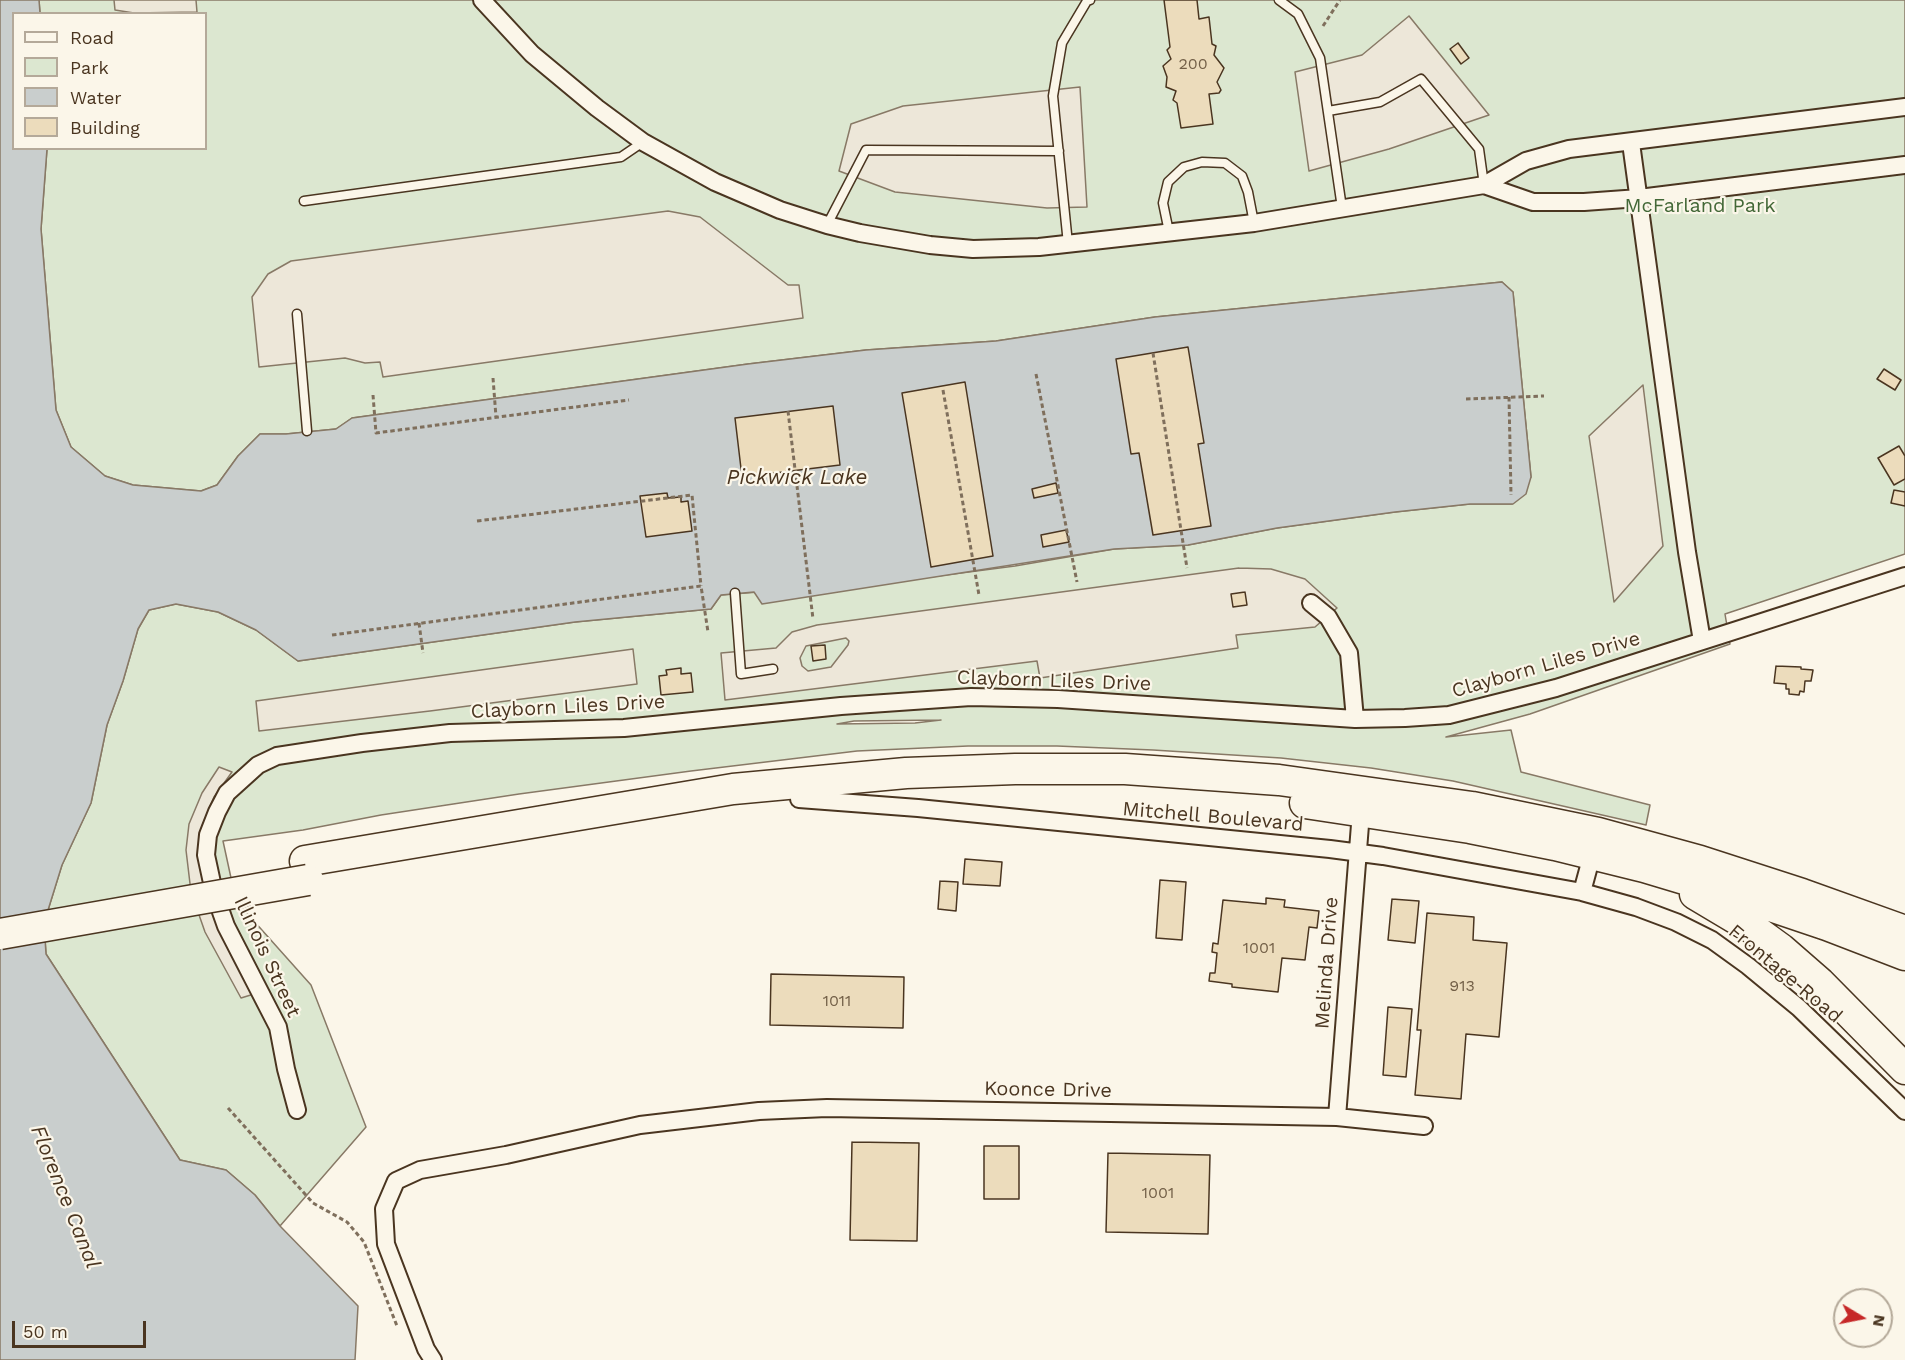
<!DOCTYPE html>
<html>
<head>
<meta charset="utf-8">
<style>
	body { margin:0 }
	#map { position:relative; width:1905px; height:1360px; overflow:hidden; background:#fbf6e9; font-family:"Work Sans",sans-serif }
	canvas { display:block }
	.legend { position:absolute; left:12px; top:12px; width:195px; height:138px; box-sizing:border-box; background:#fbf6e9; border:2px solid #b4a999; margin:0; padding:8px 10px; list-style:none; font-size:18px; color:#4a3520 }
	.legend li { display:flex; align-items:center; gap:12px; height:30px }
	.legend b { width:30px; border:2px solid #b4a999 }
	.north { position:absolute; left:1833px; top:1288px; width:60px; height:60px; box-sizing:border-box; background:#fbf6e9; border:2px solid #b4a999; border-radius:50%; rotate:100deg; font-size:16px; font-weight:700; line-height:24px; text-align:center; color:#4a3520 }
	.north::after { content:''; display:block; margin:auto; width:21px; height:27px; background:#c62828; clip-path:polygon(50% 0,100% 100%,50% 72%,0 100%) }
	.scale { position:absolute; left:12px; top:1321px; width:134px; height:27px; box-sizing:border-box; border:3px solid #4a3520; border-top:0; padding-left:8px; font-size:18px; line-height:21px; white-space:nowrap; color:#4a3520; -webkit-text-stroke:4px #fbf6e9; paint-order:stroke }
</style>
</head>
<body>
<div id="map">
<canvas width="1905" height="1360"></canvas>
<ul class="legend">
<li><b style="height:8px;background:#fbf6e9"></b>Road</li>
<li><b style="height:16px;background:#dce7d0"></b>Park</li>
<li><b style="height:16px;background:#c9cecd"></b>Water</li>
<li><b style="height:16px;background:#ecdcbc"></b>Building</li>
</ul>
<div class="north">N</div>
<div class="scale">50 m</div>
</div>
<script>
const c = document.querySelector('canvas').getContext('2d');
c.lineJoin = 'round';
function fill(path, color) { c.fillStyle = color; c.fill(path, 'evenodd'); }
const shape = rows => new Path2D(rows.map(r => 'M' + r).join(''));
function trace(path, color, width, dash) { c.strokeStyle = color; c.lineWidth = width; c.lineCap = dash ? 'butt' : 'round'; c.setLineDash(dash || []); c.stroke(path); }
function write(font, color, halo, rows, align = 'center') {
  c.font = font + ' "Work Sans",sans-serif'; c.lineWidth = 4.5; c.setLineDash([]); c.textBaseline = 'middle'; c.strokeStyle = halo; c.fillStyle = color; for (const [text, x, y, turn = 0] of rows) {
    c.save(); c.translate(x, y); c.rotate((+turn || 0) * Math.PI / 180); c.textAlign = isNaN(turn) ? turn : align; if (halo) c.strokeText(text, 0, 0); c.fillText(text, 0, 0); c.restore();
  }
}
const green = shape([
	[39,0,1905,0,1905,554,1725,614,1730,644,1530,714,1446,737,1511,730,1521,772,1650,805,1646,825,1453,781,1371,768,1281,758,1153,750,1057,746,968,746,857,751,691,771,519,794,381,815,303,830,223,841,236,901,311,985,366,1127,280,1226,255,1195,226,1170,180,1160,46,954,44,923,62,865,91,803,107,725,123,681,138,629,149,610,176,604,218,612,256,630,298,661,575,622,711,609,721,595,907,580,1015,566,1114,549,1188,545,1277,528,1395,512,1470,504,1512,504,1531,477,1513,292,1502,282,1155,317,996,341,866,350,748,364,352,418,336,429,286,434,260,434,238,456,217,485,201,491,133,485,105,476,71,447,56,410,41,229,47,149,206,148,206,14,40,13,39,0],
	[941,720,915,723,837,724,854,721,941,720]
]);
fill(green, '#dce7d0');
trace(green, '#887966', 1.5);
const parking = shape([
	[114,0,196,0,197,12,134,13,115,10,114,0],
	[1409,16,1489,115,1389,149,1309,171,1295,72,1362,55,1409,16],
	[1080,87,1087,207,1047,208,895,192,839,171,851,124,903,106,1080,87],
	[668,211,700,217,788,285,799,285,803,318,383,377,380,362,365,363,345,358,259,367,252,297,268,274,291,261,668,211],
	[1643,385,1663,546,1614,602,1589,436,1643,385],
	[1239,568,1271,569,1305,579,1337,608,1315,627,1236,635,1238,648,1040,678,1037,661,725,700,721,653,776,648,792,632,817,625,1239,568],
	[846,638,849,641,848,645,831,667,808,671,802,666,800,658,806,646,846,638],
	[633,649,637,684,430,711,259,731,256,701,633,649],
	[219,767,232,772,214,797,202,826,198,849,204,890,218,928,254,994,241,998,205,932,191,892,186,850,189,824,202,793,219,767]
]);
fill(parking, '#ede7d9');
trace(parking, '#887966', 1.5);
const water = shape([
	[0,0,39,0,40,13,14,14,14,148,47,149,41,229,56,410,71,447,105,476,133,485,201,491,217,485,238,456,260,434,286,434,336,429,352,418,748,364,866,350,996,341,1155,317,1502,282,1513,292,1531,477,1526,494,1513,504,1470,504,1395,512,1277,528,1188,545,1114,549,762,604,754,592,721,595,711,609,575,622,298,661,256,630,218,612,176,604,149,610,138,629,123,681,107,725,91,803,62,865,44,923,46,954,180,1160,226,1170,255,1195,280,1226,358,1306,355,1360,0,1360,0,0]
]);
fill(water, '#c9cecd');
trace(water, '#887966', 1.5);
const building = shape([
	[1164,0,1197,0,1199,19,1209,17,1212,44,1216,46,1214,55,1224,68,1217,82,1221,90,1219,93,1209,94,1213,124,1181,128,1177,103,1173,100,1176,91,1166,87,1167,77,1163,66,1171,59,1167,50,1170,47,1164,0],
	[1458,43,1469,58,1461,64,1450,49,1458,43],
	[1188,347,1204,443,1198,444,1211,526,1153,535,1139,453,1131,454,1116,359,1188,347],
	[1884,369,1901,380,1895,390,1877,379,1884,369],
	[965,382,993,556,931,567,902,393,965,382],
	[833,406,840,465,742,477,735,418,833,406],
	[1899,446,1905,456,1905,479,1894,485,1878,458,1899,446],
	[1056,483,1058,493,1034,498,1032,489,1056,483],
	[1894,490,1905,492,1905,506,1891,503,1894,490],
	[667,493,668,498,681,497,681,502,688,501,692,531,646,537,640,496,667,493],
	[1066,530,1069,542,1043,547,1041,535,1066,530],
	[1245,592,1247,605,1233,607,1231,594,1245,592],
	[825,645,826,659,813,661,811,646,825,645],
	[1776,666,1801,667,1801,669,1813,670,1811,681,1805,681,1804,692,1800,691,1799,695,1789,694,1789,689,1786,689,1786,684,1774,683,1776,666],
	[681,668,681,674,691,673,693,692,661,695,659,676,667,675,666,670,681,668],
	[965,859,1002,862,1000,886,963,884,965,859],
	[1160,880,1186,882,1182,940,1156,938,1160,880],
	[940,881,958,882,956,911,938,909,940,881],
	[1266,898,1285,900,1284,907,1319,911,1317,928,1309,927,1305,960,1282,958,1278,992,1232,987,1232,984,1209,981,1210,973,1215,973,1217,953,1212,952,1213,943,1218,944,1223,900,1266,904,1266,898],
	[1392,899,1419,901,1415,943,1388,940,1392,899],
	[1427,913,1474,917,1473,940,1507,943,1499,1037,1466,1034,1461,1099,1415,1095,1421,1030,1417,1030,1427,913],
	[771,974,904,977,903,1028,770,1025,771,974],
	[1388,1007,1412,1009,1406,1077,1383,1075,1388,1007],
	[852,1142,919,1143,917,1241,850,1240,852,1142],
	[984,1146,1019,1146,1019,1199,984,1199,984,1146],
	[1108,1153,1210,1155,1208,1234,1106,1232,1108,1153]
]);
fill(building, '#ecdcbc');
trace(building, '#4a3520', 1.5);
const lane = shape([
	[1279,0,1298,14,1320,58,1342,208],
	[1328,111,1380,102,1421,79,1479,149,1484,185],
	[304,201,621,157,643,142],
	[827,225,866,150,1059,151],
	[1169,232,1163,203,1168,182,1184,167,1202,162,1225,163,1242,176,1248,192,1254,223],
	[1068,244,1053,96,1062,43,1087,1,1090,0],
	[297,314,307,431],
	[735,593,741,674,773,669]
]);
const street = shape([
	[482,0,532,54,597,108,643,142,715,182,780,210,827,225,860,233,930,245,973,249,1039,247,1254,223,1484,185,1526,161,1569,149,1905,107],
	[1631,143,1687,552,1702,641],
	[1484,185,1533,202,1584,202,1639,198,1905,165],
	[1311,603,1328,617,1349,653,1355,719],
	[799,799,918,808,1330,849,1383,856,1582,892,1636,907,1676,922,1712,940,1748,966,1799,1008,1905,1111],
	[1582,892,1592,855],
	[297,1110,286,1069,278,1027,226,926,214,892,206,855,208,835,217,812,227,793,258,765,277,756,362,743,450,733,624,728,841,706,971,697,1058,699,1355,719,1405,718,1449,715,1556,688,1905,576],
	[1337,1117,1361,812],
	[433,1360,426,1349,386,1244,384,1209,396,1181,420,1170,506,1155,640,1125,759,1111,827,1108,1337,1117,1424,1126]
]);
const highway = shape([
	[1305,803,1470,828,1555,845,1644,867,1744,897,1827,925,1905,955],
	[305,861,733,789,906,773,1015,769,1125,769,1279,780,1472,807,1598,833,1700,861,1802,894,1905,931],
	[1695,894,1752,928,1781,949,1820,983,1905,1069]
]);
trace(lane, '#4a3520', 11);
trace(street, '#4a3520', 20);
trace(highway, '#4a3520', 33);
trace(shape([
	[1323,26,1340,0],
	[1153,353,1187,568],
	[1036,374,1077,582],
	[493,378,496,417],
	[943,390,979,595],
	[373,395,376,433,629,400],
	[1509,397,1511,495],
	[1466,399,1544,396],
	[788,411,813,619],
	[477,521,692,495,701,586],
	[419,623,423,653],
	[332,635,701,586,708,632],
	[228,1108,313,1203,347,1222,364,1242,397,1326]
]), '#7f6f5c', 3, [4.5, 3]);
trace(lane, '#fbf6e9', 8);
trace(street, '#fbf6e9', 16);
trace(highway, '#fbf6e9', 30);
const highwayBridge = shape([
	[0,934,308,880]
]);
trace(highwayBridge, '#4a3520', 33, []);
trace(highwayBridge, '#fbf6e9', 30);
write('16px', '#725f47', null, [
	["200",1193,64],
	["1001",1259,948],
	["913",1462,986],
	["1011",837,1001],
	["1001",1158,1193]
]);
write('20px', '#436837', '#fbf6e9', [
	["McFarland Park",1700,206]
]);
write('20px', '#4a3520', '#fbf6e9', [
	["Clayborn Liles Drive",1546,665,-16],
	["Clayborn Liles Drive",1054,681,2],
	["Clayborn Liles Drive",568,707,-3],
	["Mitchell Boulevard",1213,817,5],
	["Illinois Street",267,957,65],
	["Melinda Drive",1327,963,-86],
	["Frontage Road",1785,974,40],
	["Koonce Drive",1048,1090,1]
]);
write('italic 21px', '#4a3520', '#fbf6e9', [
	["Pickwick Lake",797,478],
	["Florence Canal",65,1197,68]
]);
</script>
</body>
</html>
